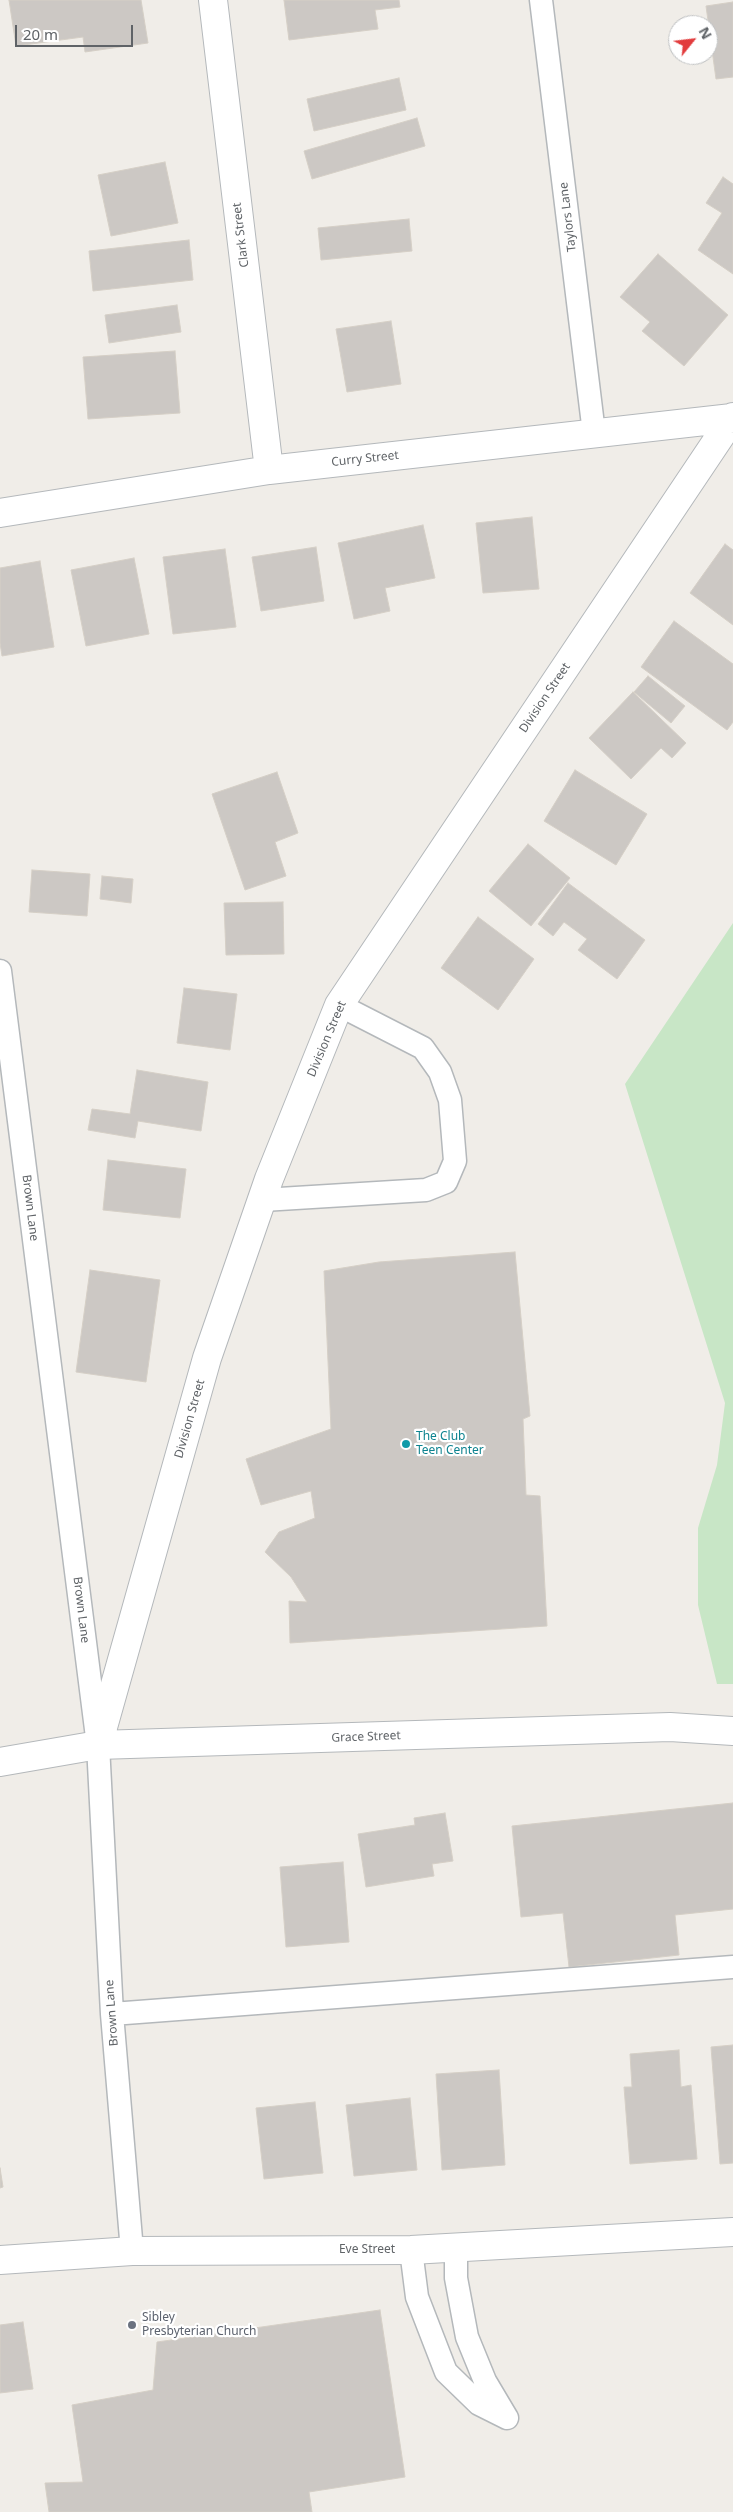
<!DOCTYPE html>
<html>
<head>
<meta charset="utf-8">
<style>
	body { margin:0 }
	#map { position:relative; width:733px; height:2512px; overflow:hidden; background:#f0ede8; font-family:"Noto Sans",sans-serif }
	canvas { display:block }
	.north { position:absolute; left:668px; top:15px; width:50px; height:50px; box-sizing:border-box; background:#fff; border:1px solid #bfc1c2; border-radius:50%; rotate:61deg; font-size:14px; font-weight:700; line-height:20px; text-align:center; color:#5f6367 }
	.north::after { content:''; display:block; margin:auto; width:18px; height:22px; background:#e23c3d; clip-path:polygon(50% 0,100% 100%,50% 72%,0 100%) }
	.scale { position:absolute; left:15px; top:25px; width:118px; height:22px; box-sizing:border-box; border:2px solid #5f6367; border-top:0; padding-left:6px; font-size:15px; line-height:18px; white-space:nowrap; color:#5f6367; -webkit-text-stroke:4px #fff; paint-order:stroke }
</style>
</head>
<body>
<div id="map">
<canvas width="733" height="2512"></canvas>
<div class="north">N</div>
<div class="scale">20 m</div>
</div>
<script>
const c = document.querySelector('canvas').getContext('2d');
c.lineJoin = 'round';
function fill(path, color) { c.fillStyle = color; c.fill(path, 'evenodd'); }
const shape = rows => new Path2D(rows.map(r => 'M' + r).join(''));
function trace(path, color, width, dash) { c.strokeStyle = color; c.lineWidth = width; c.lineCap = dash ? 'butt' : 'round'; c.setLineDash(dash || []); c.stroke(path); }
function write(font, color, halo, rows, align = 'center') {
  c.font = font + ' "Noto Sans",sans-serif'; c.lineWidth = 4.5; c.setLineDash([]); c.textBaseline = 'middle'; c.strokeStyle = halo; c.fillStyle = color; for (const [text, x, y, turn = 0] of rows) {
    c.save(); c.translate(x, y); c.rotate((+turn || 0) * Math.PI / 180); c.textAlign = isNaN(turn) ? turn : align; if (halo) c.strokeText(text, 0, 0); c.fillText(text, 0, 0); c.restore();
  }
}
fill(shape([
	[733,923,733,1684,717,1684,698,1605,698,1528,717,1465,725,1403,625,1084]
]), '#c8e6c6');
const building = shape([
	[9,0,141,0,148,43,85,52,83,37,16,46,9,0],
	[284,0,399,0,400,7,375,10,378,29,289,40,284,0],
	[733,2,733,77,716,79,706,6,733,2],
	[399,78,406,110,314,131,307,99,399,78],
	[417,118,425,146,312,179,304,151,417,118],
	[165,162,178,223,111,236,98,175,165,162],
	[723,177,733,184,733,274,698,250,722,213,706,203,723,177],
	[409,219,412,251,321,260,318,228,409,219],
	[189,240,193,280,93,291,89,251,189,240],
	[658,254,728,315,684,366,642,331,650,322,620,297,658,254],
	[177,305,181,332,109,343,105,315,177,305],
	[391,321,401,384,347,392,336,329,391,321],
	[175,351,180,413,88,419,83,357,175,351],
	[532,517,539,589,483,593,476,523,532,517],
	[423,525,435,578,385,588,390,611,354,619,338,543,423,525],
	[725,544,733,550,733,625,690,593,725,544],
	[316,547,324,601,261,611,252,557,316,547],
	[225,549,236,627,173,634,163,557,225,549],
	[134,558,149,634,86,646,71,570,134,558],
	[40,561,54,647,2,656,0,643,0,568,40,561],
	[674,621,733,664,733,722,727,730,641,667,674,621],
	[648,676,685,706,671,723,634,692,648,676],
	[633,692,686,743,672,758,661,748,631,779,589,738,633,692],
	[575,770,647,814,616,865,544,821,575,770],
	[277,772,298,833,275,842,286,876,245,890,212,794,277,772],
	[528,844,570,878,531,926,489,891,528,844],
	[32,870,90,874,87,916,29,912,32,870],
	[102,876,133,879,131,903,100,899,102,876],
	[568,883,645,940,617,979,578,950,587,939,564,922,553,936,538,924,568,883],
	[283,902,284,954,226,955,224,903,283,902],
	[478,917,534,959,498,1010,441,968,478,917],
	[184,988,237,994,230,1050,177,1043,184,988],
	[137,1070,208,1082,201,1131,138,1121,135,1138,88,1130,92,1109,130,1114,137,1070],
	[108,1160,186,1169,180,1218,103,1210,108,1160],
	[515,1252,530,1416,523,1419,526,1495,540,1496,547,1626,290,1643,289,1601,307,1602,291,1577,265,1552,279,1532,315,1518,311,1491,261,1505,246,1459,331,1429,324,1271,379,1262,515,1252],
	[90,1270,160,1280,146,1382,76,1372,90,1270],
	[733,1803,733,1909,675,1915,679,1955,569,1967,563,1913,521,1917,512,1826,733,1803],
	[445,1813,453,1861,432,1864,434,1876,366,1887,358,1834,415,1825,414,1818,445,1813],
	[343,1862,349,1942,286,1947,280,1867,343,1862],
	[733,2045,733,2163,720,2164,711,2047,733,2045],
	[679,2050,681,2087,691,2085,697,2159,630,2164,624,2087,632,2087,630,2054,679,2050],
	[499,2070,505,2165,442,2170,436,2074,499,2070],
	[410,2098,417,2170,354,2176,346,2105,410,2098],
	[315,2102,323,2173,264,2179,256,2108,315,2102],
	[0,2168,3,2187,0,2188,0,2168],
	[380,2310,405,2477,309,2492,312,2512,49,2512,45,2483,83,2482,72,2405,153,2390,157,2342,380,2310],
	[23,2322,33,2389,0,2393,0,2325,23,2322]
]);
fill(building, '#ccc8c4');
trace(building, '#d5cfc6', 1);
const lane = shape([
	[541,0,594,433],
	[0,971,98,1745,112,2014,132,2251],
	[263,1200,426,1190,446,1182,455,1161,450,1100,440,1072,423,1048,339,1005],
	[112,2014,733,1967],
	[456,2247,456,2278,467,2337,485,2381,507,2418],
	[411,2250,417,2297,446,2372,479,2404,507,2418]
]);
const street = shape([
	[213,0,269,470],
	[0,513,269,470,732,418],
	[98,1745,207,1358,269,1179,339,1005,733,417],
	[0,1762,98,1745,670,1727,733,1731],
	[0,2260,132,2251,411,2250,733,2232]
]);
trace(lane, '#b4b8bb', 25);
trace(street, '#b4b8bb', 30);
trace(lane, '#fff', 22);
trace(street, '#fff', 28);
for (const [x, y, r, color] of [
	[406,1444,5,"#0f9aa8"],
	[132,2325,5,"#6b7280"]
]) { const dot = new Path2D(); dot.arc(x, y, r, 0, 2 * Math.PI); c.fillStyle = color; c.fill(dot); trace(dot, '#fff', 2); }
write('12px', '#5f6367', '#fff', [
	["Taylors Lane",568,217,-97],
	["Clark Street",241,235,-97],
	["Curry Street",365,459,-6],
	["Division Street",545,698,-56],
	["Division Street",327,1039,-67],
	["Brown Lane",30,1208,83],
	["Division Street",190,1419,-74],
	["Brown Lane",81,1610,83],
	["Grace Street",366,1737,-2],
	["Brown Lane",112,2013,-94],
	["Eve Street",367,2250]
]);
write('12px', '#0d838f', '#fff', [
	["The Club",416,1437],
	["Teen Center",416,1451]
], 'left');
write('12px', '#5b616d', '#fff', [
	["Sibley",142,2318],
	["Presbyterian Church",142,2332]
], 'left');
</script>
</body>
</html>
